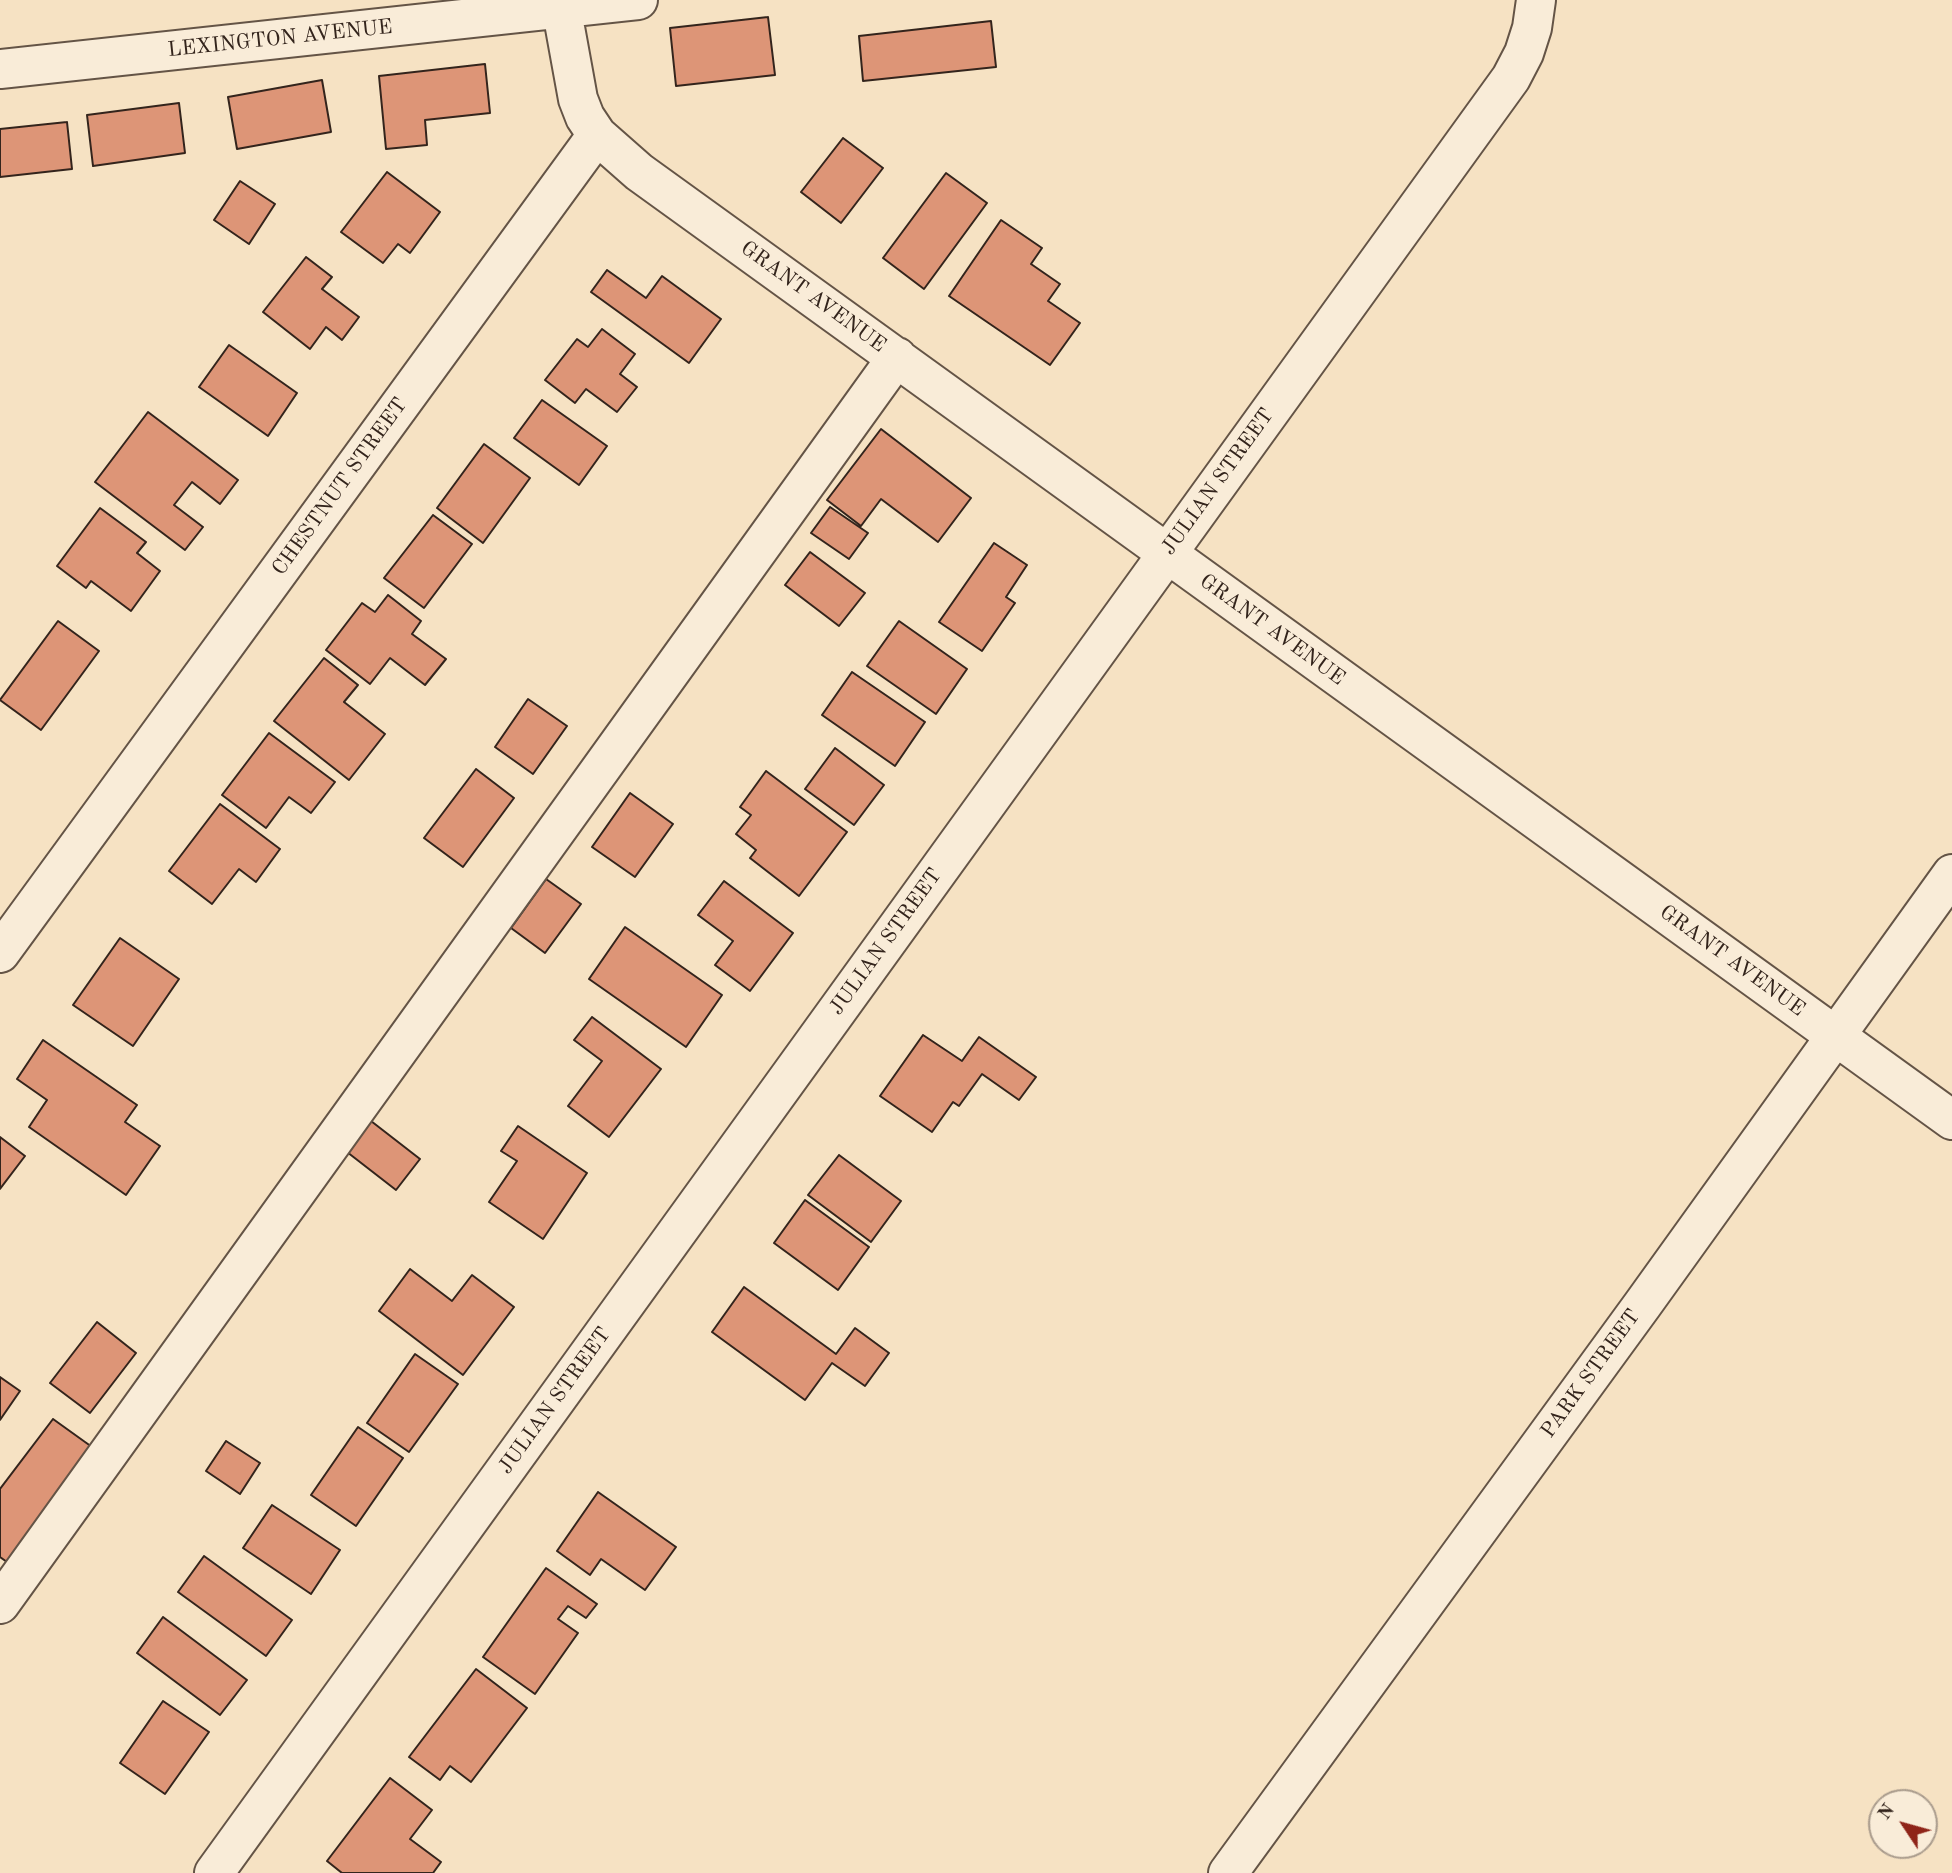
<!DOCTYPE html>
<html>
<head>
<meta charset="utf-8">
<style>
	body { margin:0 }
	#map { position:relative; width:1952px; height:1873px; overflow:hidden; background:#f6e2c3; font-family:"Old Standard TT",serif }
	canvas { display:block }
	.north { position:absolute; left:1868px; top:1789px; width:70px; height:70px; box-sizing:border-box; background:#f9ecd8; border:2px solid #aa9c8d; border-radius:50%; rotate:306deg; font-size:19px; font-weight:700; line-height:28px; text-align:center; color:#33241c }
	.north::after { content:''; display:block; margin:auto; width:24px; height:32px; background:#8f2418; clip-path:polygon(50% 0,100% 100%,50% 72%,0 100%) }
</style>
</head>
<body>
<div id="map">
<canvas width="1952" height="1873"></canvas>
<div class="north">N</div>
</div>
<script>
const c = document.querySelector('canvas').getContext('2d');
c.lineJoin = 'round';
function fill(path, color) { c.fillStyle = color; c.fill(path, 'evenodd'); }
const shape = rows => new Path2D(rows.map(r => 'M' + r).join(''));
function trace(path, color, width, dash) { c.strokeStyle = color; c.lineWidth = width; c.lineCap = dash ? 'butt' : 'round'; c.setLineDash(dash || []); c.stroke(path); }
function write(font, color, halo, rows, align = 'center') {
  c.font = font + ' "Old Standard TT",serif'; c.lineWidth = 5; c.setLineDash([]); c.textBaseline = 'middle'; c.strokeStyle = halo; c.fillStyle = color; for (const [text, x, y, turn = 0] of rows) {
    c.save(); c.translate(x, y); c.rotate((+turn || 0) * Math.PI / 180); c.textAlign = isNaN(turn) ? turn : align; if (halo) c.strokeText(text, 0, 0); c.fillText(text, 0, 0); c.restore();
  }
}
const building = shape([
	[768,17,775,75,676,86,670,28,768,17],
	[991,21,996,67,863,81,859,36,991,21],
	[485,64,490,113,425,120,427,145,386,149,379,76,485,64],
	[322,80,331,132,237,149,228,97,322,80],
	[179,103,185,153,93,166,87,115,179,103],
	[67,122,72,169,0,177,0,129,67,122],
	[843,138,883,168,841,223,801,192,843,138],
	[387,172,440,212,410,253,398,244,383,263,341,232,387,172],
	[946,173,987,203,924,289,883,258,946,173],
	[240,181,275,204,249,244,214,220,240,181],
	[1001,220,1042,248,1031,264,1060,284,1048,301,1080,323,1050,365,949,296,1001,220],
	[306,257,332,277,322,289,359,317,342,340,326,327,310,349,263,312,306,257],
	[607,270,646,298,662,276,721,319,689,363,591,292,607,270],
	[602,329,635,354,620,374,637,387,617,412,586,389,575,403,545,380,577,339,588,347,602,329],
	[229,345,297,393,268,436,199,387,229,345],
	[542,400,607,446,579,485,514,438,542,400],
	[148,412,238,480,220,504,192,482,174,505,203,527,185,550,95,482,148,412],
	[881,429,971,498,938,542,881,499,861,526,827,500,881,429],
	[484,444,530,478,483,543,437,508,484,444],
	[830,507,868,533,849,559,811,533,830,507],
	[100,508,146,542,137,553,160,571,131,611,91,581,86,588,57,566,100,508],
	[433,515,472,544,424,608,384,578,433,515],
	[994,543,1027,565,1006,597,1015,603,982,651,939,622,994,543],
	[810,552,865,593,839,626,785,585,810,552],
	[388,595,421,621,412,634,446,659,425,685,390,658,370,684,326,650,362,603,375,612,388,595],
	[58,621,99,651,41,730,0,700,58,621],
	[899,621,967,669,936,714,867,666,899,621],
	[324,658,358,685,344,702,385,734,349,780,274,721,324,658],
	[852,672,925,722,895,766,822,715,852,672],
	[528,699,567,726,533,774,495,747,528,699],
	[269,733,335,782,311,813,289,797,266,828,222,795,269,733],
	[835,748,884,785,854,825,805,789,835,748],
	[476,769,514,798,463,867,424,838,476,769],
	[766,771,847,832,799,896,750,858,756,850,736,834,751,815,740,807,766,771],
	[630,793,673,824,635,877,592,847,630,793],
	[220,804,280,849,256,882,239,869,212,904,169,871,220,804],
	[546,879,581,904,545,953,511,928,546,879],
	[724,881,793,933,750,991,715,965,733,941,698,915,724,881],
	[625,927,722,995,686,1047,589,979,625,927],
	[120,938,179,979,133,1046,73,1005,120,938],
	[592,1017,661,1069,609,1137,568,1106,602,1061,574,1040,592,1017],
	[923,1035,962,1061,979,1037,1036,1077,1019,1100,982,1074,959,1106,953,1102,932,1132,880,1096,923,1035],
	[43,1040,137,1105,125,1122,160,1146,126,1195,29,1127,47,1100,17,1079,43,1040],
	[371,1121,420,1159,396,1190,347,1152,371,1121],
	[518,1126,587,1173,543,1239,489,1202,517,1161,501,1151,518,1126],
	[0,1137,25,1156,0,1189,0,1137],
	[839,1155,901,1201,871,1242,808,1195,839,1155],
	[805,1200,869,1247,838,1290,774,1243,805,1200],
	[410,1269,452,1301,472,1275,514,1307,463,1375,379,1311,410,1269],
	[744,1287,836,1354,855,1328,889,1353,865,1386,832,1363,805,1400,712,1332,744,1287],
	[97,1322,136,1353,90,1413,50,1383,97,1322],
	[415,1354,458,1384,409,1452,367,1423,415,1354],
	[0,1377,20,1391,0,1420,0,1377],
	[53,1419,92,1447,7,1562,0,1557,0,1489,53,1419],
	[358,1427,403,1458,356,1526,311,1495,358,1427],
	[226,1441,260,1463,240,1494,206,1471,226,1441],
	[598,1492,676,1547,645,1590,601,1559,590,1575,557,1551,598,1492],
	[272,1505,340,1550,311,1594,243,1548,272,1505],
	[204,1556,292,1620,266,1656,178,1592,204,1556],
	[546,1568,597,1604,586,1618,568,1606,558,1619,578,1633,535,1694,483,1657,546,1568],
	[163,1617,247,1680,220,1715,137,1653,163,1617],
	[476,1669,527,1708,471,1782,450,1766,440,1780,409,1757,476,1669],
	[163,1701,209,1732,165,1794,120,1763,163,1701],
	[390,1778,432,1810,410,1839,441,1862,433,1873,342,1873,327,1861,390,1778]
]);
fill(building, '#dd9577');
trace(building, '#33241c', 2);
const minor = shape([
	[560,0,578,99,585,117,597,135,639,172,1952,1120],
	[0,69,638,0],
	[0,953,597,135],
	[0,1604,897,357],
	[214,1873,1511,78,1524,53,1532,28,1536,0],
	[1228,1873,1643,1304,1952,874]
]);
trace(minor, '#645446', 42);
trace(minor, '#f9ecd8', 38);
write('21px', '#33241c', '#f9ecd8', [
	["LEXINGTON AVENUE",280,39,-6],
	["GRANT AVENUE",813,297,36],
	["JULIAN STREET",1218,482,-54],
	["CHESTNUT STREET",340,487,-54],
	["GRANT AVENUE",1272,630,36],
	["JULIAN STREET",886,942,-54],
	["GRANT AVENUE",1732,961,36],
	["PARK STREET",1591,1374,-54],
	["JULIAN STREET",555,1401,-54]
]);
</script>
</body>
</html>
